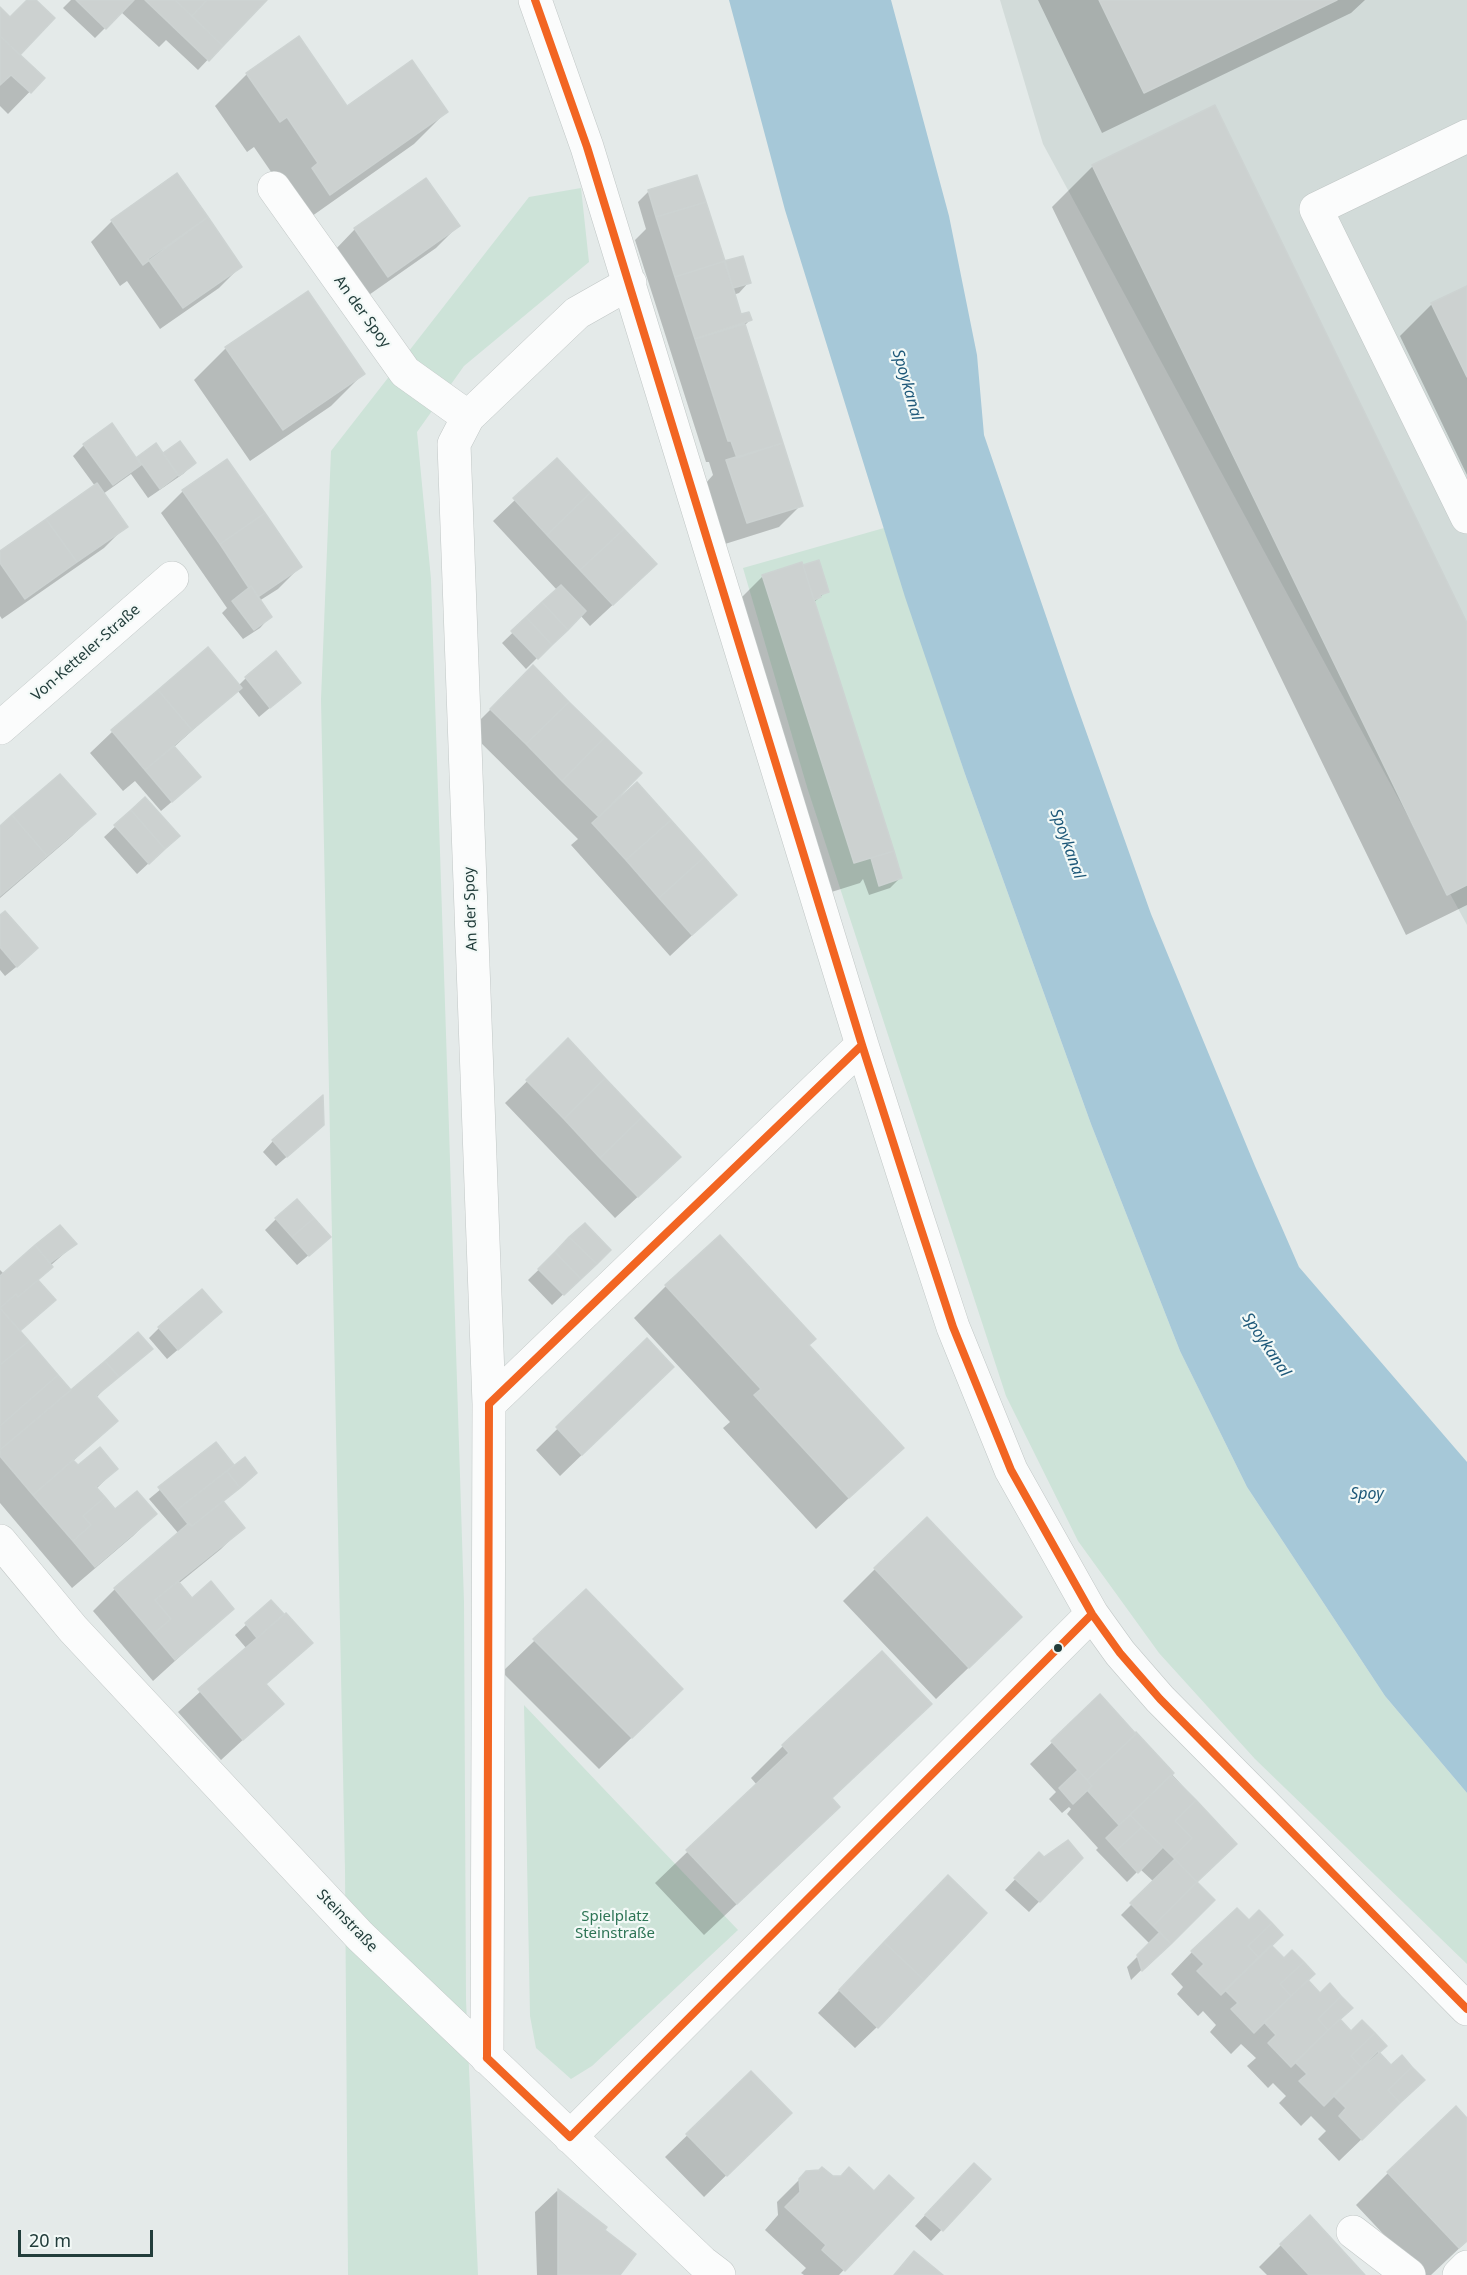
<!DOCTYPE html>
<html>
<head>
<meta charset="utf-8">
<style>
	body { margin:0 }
	#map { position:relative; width:1467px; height:2275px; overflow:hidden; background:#e4eae9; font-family:"Noto Sans",sans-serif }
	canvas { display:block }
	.scale { position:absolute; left:18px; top:2230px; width:135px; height:27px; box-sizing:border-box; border:3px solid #223d3b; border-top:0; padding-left:8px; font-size:18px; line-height:21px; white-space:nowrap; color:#223d3b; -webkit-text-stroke:4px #f3f9f7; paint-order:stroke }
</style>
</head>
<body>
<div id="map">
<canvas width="1467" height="2275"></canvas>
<div class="scale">20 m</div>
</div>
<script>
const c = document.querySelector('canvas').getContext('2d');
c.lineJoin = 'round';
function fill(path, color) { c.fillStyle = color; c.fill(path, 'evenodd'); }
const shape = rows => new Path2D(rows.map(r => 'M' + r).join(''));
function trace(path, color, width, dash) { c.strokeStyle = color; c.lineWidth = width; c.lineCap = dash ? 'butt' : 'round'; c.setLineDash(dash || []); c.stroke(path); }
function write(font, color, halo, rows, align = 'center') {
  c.font = font + ' "Noto Sans",sans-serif'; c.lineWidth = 4.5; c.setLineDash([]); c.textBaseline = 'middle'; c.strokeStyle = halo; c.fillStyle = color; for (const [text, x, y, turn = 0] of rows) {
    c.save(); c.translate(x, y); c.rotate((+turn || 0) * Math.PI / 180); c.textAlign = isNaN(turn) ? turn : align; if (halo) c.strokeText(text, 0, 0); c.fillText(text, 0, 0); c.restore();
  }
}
fill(shape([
	[1000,0,1467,0,1467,925,1043,144]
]), '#d2dbd9');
fill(shape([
	[581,188,589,262,464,366,417,432,431,579,446,1034,464,1602,466,2000,478,2275,348,2275,345,1870,321,699,331,451,529,197],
	[884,528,965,774,1091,1124,1180,1351,1247,1487,1385,1696,1467,1793,1467,1964,1255,1759,1159,1653,1078,1541,1006,1396,807,787,743,568],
	[524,1705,738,1930,592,2066,571,2079,536,2048,530,2016]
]), '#cde3d8');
fill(shape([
	[729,0,891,0,949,216,977,355,984,435,1072,692,1151,914,1255,1166,1299,1267,1467,1462,1467,1793,1385,1696,1247,1487,1180,1351,1091,1124,965,774,905,597,785,210]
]), '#a6c8d8');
fill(shape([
	[29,0,34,0,17,55,43,78,8,114,0,106,0,9,10,19],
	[71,0,264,0,198,70,166,40,159,47,121,12,95,38,63,8],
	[1038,0,1365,0,1351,13,1102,133],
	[247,74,346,108,446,112,414,144,298,226,287,195,254,147,247,152,215,106],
	[1093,166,1467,626,1467,905,1406,935,1052,207],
	[696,177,724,264,749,282,739,293,733,295,740,316,750,320,744,326,801,505,779,527,725,544,705,484,713,475,709,462,706,462,635,240,646,229,638,202,648,192],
	[112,221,240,267,219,288,160,329,127,281,120,286,91,242],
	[458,226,436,248,366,297,334,251,355,229],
	[1467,287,1467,475,1400,336,1432,304],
	[226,348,363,374,331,406,250,461,194,380],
	[179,443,194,463,183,474,148,498,131,474,103,494,126,526,104,548,2,619,0,616,0,553,95,486,73,456,84,445,136,460,156,445,163,455],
	[557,460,633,586,590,626,580,615,526,669,502,643,557,590,493,521],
	[183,491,300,567,278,589,259,601,270,617,260,628,243,639,222,613,227,608,161,513],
	[804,566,827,591,813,603,901,877,890,888,869,895,863,879,860,883,822,895,731,608,763,576],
	[207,649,238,686,246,678,299,683,259,717,237,690,174,747,189,787,161,811,135,781,123,791,90,753,112,732],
	[533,667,605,808,735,895,670,956,571,845,578,839,469,731],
	[145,799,178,836,137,874,104,837],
	[94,814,72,836,0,898,0,828],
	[0,917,26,959,5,976,0,970],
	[568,1041,657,1179,615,1218,505,1103],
	[312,1135,276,1166,263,1152,273,1141],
	[276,1219,318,1247,297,1265,265,1230],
	[585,1225,598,1261,552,1305,528,1280],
	[75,1244,50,1266,37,1281,54,1300,19,1332,59,1399,106,1387,96,1398,116,1421,73,1461,78,1467,116,1469,96,1489,115,1511,155,1514,133,1536,72,1588,0,1503,0,1270,4,1274,37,1246],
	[666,1286,807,1345,902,1448,816,1529,723,1428,730,1422,634,1318],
	[209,1323,167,1359,149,1338,159,1328],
	[647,1340,650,1389,560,1476,536,1450],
	[215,1444,234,1467,222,1502,243,1527,221,1549,178,1584,192,1600,232,1609,153,1681,93,1611,115,1589,179,1534,149,1499],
	[875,1569,988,1649,936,1699,843,1601],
	[586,1591,649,1721,599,1769,502,1672],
	[271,1602,270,1625,272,1627,311,1642,265,1685,282,1704,221,1760,178,1712,247,1649,235,1635],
	[1100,1696,1235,1843,1195,1882,1213,1900,1131,1980,1127,1967,1150,1944,1121,1915,1154,1882,1140,1869,1127,1882,1096,1850,1098,1848,1067,1814,1071,1809,1069,1807,1062,1813,1049,1799,1056,1792,1030,1764],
	[783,1746,831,1799,806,1839,704,1935,655,1883,757,1785,751,1778],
	[1039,1854,1043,1859,1081,1858,1029,1912,1005,1890],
	[926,1899,877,2027,855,2048,818,2013],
	[1270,1946,1307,1981,1351,2033,1378,2052,1391,2067,1423,2080,1339,2161,1318,2139,1326,2131,1311,2116,1301,2126,1279,2103,1286,2096,1273,2083,1268,2088,1247,2066,1256,2058,1241,2044,1231,2054,1210,2032,1216,2025,1203,2011,1198,2016,1177,1994,1183,1987,1171,1974,1192,1952],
	[751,2073,790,2113,704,2197,665,2157],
	[1467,2120,1467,2241,1431,2275,1422,2275,1356,2205,1388,2173],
	[807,2172,832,2178,874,2192,911,2198,839,2275,804,2275,801,2273,806,2268,765,2230,778,2215,777,2202],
	[963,2175,989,2179,931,2241,915,2226],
	[557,2191,605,2227,603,2231,619,2275,537,2275,535,2212],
	[1281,2245,1363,2275,1267,2275,1259,2267]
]), '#0003');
const building = shape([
	[27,0,36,0,55,18,20,55,0,36,0,7,10,17,27,0],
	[76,0,134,0,106,29,76,0],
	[145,0,175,0,223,46,209,61,145,0],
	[175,0,207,0,192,16,175,0],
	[207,0,267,0,223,46,192,16,207,0],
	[1099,0,1337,0,1144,93,1099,0],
	[0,36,45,78,31,93,11,75,0,85,0,36],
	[299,36,347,106,412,60,448,112,330,195,312,168,318,163,287,117,280,122,246,73,299,36],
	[1215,105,1467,623,1467,885,1447,895,1092,165,1215,105],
	[177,173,208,217,143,265,111,220,177,173],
	[697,175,706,202,656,217,648,190,697,175],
	[426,178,460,226,388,277,354,228,426,178],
	[706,202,725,261,675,277,656,217,706,202],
	[208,217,242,267,183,308,148,259,208,217],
	[743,256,751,283,733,288,724,261,743,256],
	[725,261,741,314,749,312,752,320,695,339,675,277,725,261],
	[1467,286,1467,377,1431,303,1467,286],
	[308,291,365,374,283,430,225,347,308,291],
	[745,324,783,443,737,458,731,441,728,441,695,339,745,324],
	[112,423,141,465,113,485,83,444,112,423],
	[180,441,196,463,179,476,163,453,180,441],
	[156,443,178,475,160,489,137,457,156,443],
	[783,443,803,506,747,523,726,460,783,443],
	[557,458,590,493,547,535,513,498,557,458],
	[227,459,265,513,220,544,182,490,227,459],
	[97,483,128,527,77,562,46,519,97,483],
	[590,493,624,529,580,570,547,535,590,493],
	[265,513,302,567,258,597,251,586,249,588,220,544,265,513],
	[46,519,77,562,25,599,0,563,0,551,46,519],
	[624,529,657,564,613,605,580,570,624,529],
	[819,560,829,592,820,595,821,597,814,600,803,565,819,560],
	[802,562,894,851,854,863,762,575,802,562],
	[561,585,586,611,568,630,542,602,561,585],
	[251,586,272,617,254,630,232,601,251,586],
	[542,602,568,630,552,645,526,617,542,602],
	[526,617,552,645,538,659,511,631,526,617],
	[208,647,242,688,192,730,158,690,208,647],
	[276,651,301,683,270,708,245,677,276,651],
	[533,665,569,702,526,744,490,709,533,665],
	[158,690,192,730,145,770,111,730,158,690],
	[569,702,605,737,562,781,526,744,569,702],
	[605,737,642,773,599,817,562,781,605,737],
	[174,746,201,777,172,802,145,770,174,746],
	[60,774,96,814,47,856,12,815,60,774],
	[637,782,671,820,626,860,592,823,637,782],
	[145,797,180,836,165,849,131,810,145,797],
	[131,810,165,849,149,864,114,825,131,810],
	[12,815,47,856,0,896,0,826,12,815],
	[671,820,704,857,659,898,626,860,671,820],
	[894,851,902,878,879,886,871,858,894,851],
	[704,857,737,895,692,935,659,898,704,857],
	[5,911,38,948,17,967,0,947,0,915,5,911],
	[568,1038,605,1078,564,1119,526,1080,568,1038],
	[605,1078,642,1117,600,1158,564,1119,605,1078],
	[323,1095,324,1125,287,1157,272,1140,323,1095],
	[642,1117,681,1157,638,1197,600,1158,642,1117],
	[297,1199,314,1218,292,1237,275,1218,297,1199],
	[314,1218,331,1237,309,1256,292,1237,314,1218],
	[585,1223,611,1250,597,1264,569,1237,585,1223],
	[60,1225,77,1244,50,1263,35,1245,60,1225],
	[720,1235,816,1339,809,1345,904,1448,849,1498,754,1395,761,1389,665,1285,720,1235],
	[569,1237,597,1264,581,1279,555,1252,569,1237],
	[35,1245,53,1267,18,1297,16,1294,0,1308,0,1276,35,1245],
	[555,1252,581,1279,564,1295,538,1269,555,1252],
	[38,1280,56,1300,20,1331,0,1308,16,1294,18,1297,38,1280],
	[202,1289,222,1312,178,1350,158,1327,202,1289],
	[0,1308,29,1341,0,1365,0,1308],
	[138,1332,153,1349,119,1377,105,1361,138,1332],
	[647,1338,674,1367,582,1455,556,1427,647,1338],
	[29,1341,58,1375,0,1426,0,1365,29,1341],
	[105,1361,119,1377,96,1396,118,1421,33,1495,0,1456,0,1450,105,1361],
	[58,1375,71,1390,0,1450,0,1426,58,1375],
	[216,1442,234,1465,177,1510,158,1487,216,1442],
	[100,1447,118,1469,96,1487,105,1497,83,1516,91,1525,73,1541,33,1495,73,1460,78,1465,100,1447],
	[245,1457,257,1473,240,1488,227,1471,245,1457],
	[227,1471,240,1488,192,1526,188,1524,177,1510,227,1471],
	[137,1491,157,1514,95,1567,73,1541,91,1525,83,1516,105,1497,115,1509,137,1491],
	[223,1501,245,1528,155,1600,171,1619,153,1634,114,1588,189,1523,192,1526,223,1501],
	[927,1517,1022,1617,969,1668,874,1568,927,1517],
	[178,1581,192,1598,211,1581,234,1609,175,1660,153,1634,171,1619,155,1600,178,1581],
	[586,1589,683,1689,632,1738,533,1639,586,1589],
	[271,1600,284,1614,257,1638,245,1623,271,1600],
	[286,1613,313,1643,266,1684,284,1704,243,1740,198,1689,286,1613],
	[882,1651,932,1704,832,1798,840,1807,737,1904,686,1850,789,1753,782,1745,882,1651],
	[1100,1694,1136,1734,1087,1780,1051,1741,1100,1694],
	[1136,1732,1174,1773,1119,1825,1088,1791,1092,1786,1087,1780,1136,1734,1136,1732],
	[1078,1770,1092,1786,1073,1804,1059,1788,1078,1770],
	[1171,1775,1196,1800,1175,1821,1192,1838,1173,1857,1130,1815,1171,1775],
	[1196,1800,1237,1844,1197,1882,1173,1857,1192,1838,1175,1821,1196,1800],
	[1130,1815,1142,1827,1117,1850,1106,1838,1130,1815],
	[1142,1827,1163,1847,1138,1873,1117,1850,1142,1827],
	[1068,1840,1083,1858,1040,1902,1014,1878,1039,1852,1044,1857,1068,1840],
	[1175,1859,1197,1882,1153,1926,1130,1903,1175,1859],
	[948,1875,987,1913,924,1980,884,1942,948,1875],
	[1197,1882,1215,1900,1171,1944,1153,1926,1197,1882],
	[1237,1908,1249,1920,1259,1910,1272,1923,1248,1946,1259,1958,1221,1995,1197,1971,1204,1964,1191,1951,1237,1908],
	[1272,1923,1283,1935,1259,1958,1248,1946,1272,1923],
	[1160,1932,1171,1944,1142,1971,1137,1955,1160,1932],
	[884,1942,924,1980,878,2028,839,1990,884,1942],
	[1271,1945,1284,1958,1292,1950,1304,1962,1280,1984,1291,1996,1254,2033,1231,2009,1238,2003,1225,1990,1271,1945],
	[1304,1962,1315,1974,1291,1996,1280,1984,1304,1962],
	[1308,1980,1320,1993,1330,1983,1341,1996,1318,2019,1328,2030,1291,2067,1268,2043,1276,2035,1264,2022,1308,1980],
	[1341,1996,1353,2008,1328,2030,1318,2019,1341,1996],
	[1340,2019,1351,2031,1362,2020,1375,2033,1351,2056,1362,2068,1324,2106,1299,2081,1307,2074,1295,2062,1340,2019],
	[1375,2033,1387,2046,1362,2068,1351,2056,1375,2033],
	[1378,2051,1391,2065,1402,2055,1412,2067,1388,2090,1400,2103,1362,2140,1339,2116,1346,2108,1333,2095,1378,2051],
	[1412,2067,1425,2080,1400,2103,1388,2090,1412,2067],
	[751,2071,792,2113,727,2176,686,2134,751,2071],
	[1456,2106,1467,2118,1467,2241,1459,2248,1387,2172,1456,2106],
	[974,2163,991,2179,943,2231,925,2215,974,2163],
	[822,2167,833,2176,841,2176,849,2167,874,2191,889,2175,914,2198,845,2271,822,2250,826,2245,785,2207,800,2192,799,2179,806,2171,819,2170,822,2167],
	[558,2189,607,2227,605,2230,636,2254,620,2275,558,2275,558,2189],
	[1310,2215,1365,2275,1309,2275,1280,2244,1310,2215],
	[914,2251,943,2275,894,2275,914,2251]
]);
fill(building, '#ccd1d0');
trace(building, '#cdd3d2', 1.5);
const minor = shape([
	[535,0,587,147,862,1045,917,1217,953,1327,1011,1470,1092,1614,1120,1653,1160,1699,1467,2009],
	[1467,136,1316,209,1467,517],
	[274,188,405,372,468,417],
	[0,728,172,578],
	[489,1404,454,444,468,417,577,313,630,283],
	[0,1541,73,1629,360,1936,702,2262,719,2275],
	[487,2058,489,1404,862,1045],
	[570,2137,1092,1614],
	[1353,2232,1409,2275],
	[1459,2275,1467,2267]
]);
trace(minor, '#c1c7c6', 34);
trace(minor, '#fbfcfc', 33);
trace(shape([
	[535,0,587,147,862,1045,917,1217,953,1327,1011,1470,1092,1614,1120,1653,1160,1699,1467,2009],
	[487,2058,489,1404,862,1045],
	[487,2058,570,2137],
	[570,2137,1092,1614]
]), '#f26522', 8);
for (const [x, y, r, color] of [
	[1058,1648,5,"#223d3b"]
]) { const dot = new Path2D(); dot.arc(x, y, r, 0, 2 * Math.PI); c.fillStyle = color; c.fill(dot); trace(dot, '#f3f9f7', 2); }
write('15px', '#223d3b', '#f3f9f7', [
	["An der Spoy",362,312,54],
	["Von-Ketteler-Straße",86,653,-41],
	["An der Spoy",471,909,-92],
	["Steinstraße",347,1921,46]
]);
write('15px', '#2d7455', '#f3f9f7', [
	["Spielplatz",615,1917],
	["Steinstraße",615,1934]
]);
write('italic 16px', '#1d5879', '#f3f9f7', [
	["Spoykanal",907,385,74],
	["Spoykanal",1067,844,70],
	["Spoykanal",1266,1345,56],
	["Spoy",1367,1494]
]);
</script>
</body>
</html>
